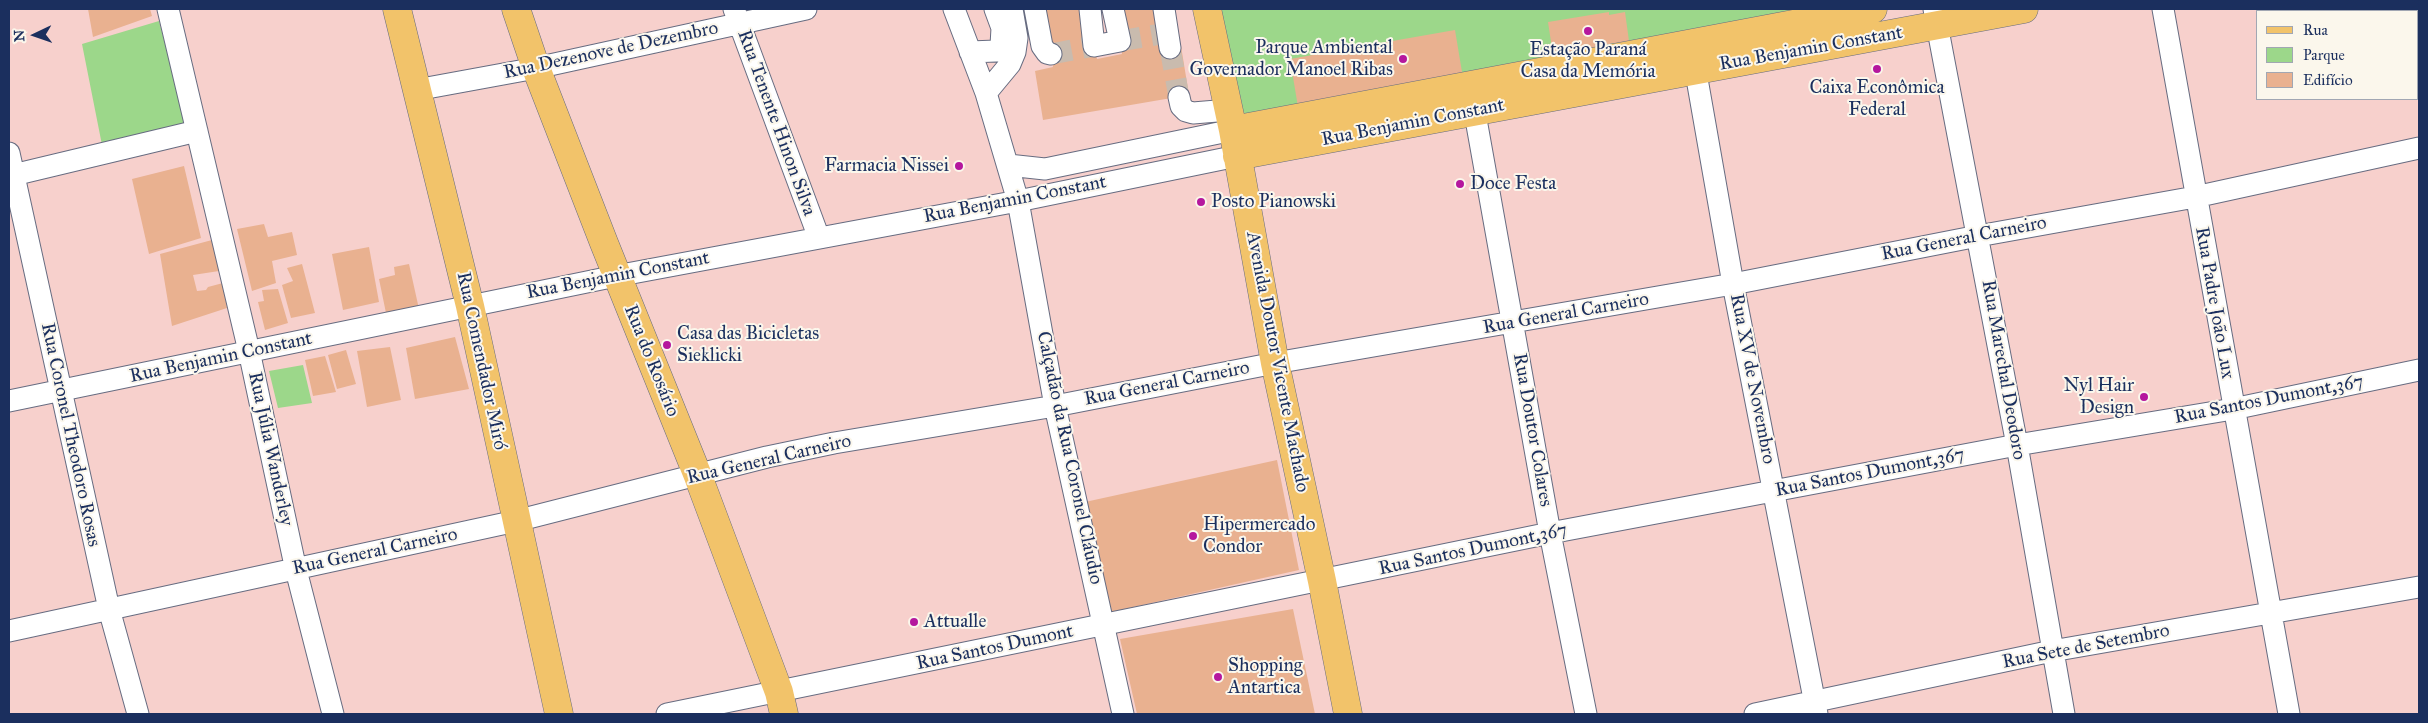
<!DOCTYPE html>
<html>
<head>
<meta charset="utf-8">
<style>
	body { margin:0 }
	#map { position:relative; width:2428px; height:723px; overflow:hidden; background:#f4dec2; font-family:"IM FELL Great Primer",serif }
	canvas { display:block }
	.frame { position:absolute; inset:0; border:10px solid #1b2f5e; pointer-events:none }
	.legend { position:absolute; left:2256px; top:10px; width:162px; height:90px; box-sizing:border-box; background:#fbf7ec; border:1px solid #a1a7b3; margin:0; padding:6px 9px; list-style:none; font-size:15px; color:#1b2f5e }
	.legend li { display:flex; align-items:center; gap:10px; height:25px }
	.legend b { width:25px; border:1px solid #a1a7b3 }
	.north { position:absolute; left:10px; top:10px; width:50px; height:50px; -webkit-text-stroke:4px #fbf7ec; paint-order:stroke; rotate:267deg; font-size:14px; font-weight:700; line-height:20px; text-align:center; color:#1b2f5e }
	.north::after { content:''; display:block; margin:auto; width:18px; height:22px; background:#1b2f5e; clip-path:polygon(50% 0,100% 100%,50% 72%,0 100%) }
</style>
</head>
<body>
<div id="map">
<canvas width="2428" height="723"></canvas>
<div class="frame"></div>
<ul class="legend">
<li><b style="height:6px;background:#f2c36a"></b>Rua</li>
<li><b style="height:14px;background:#9cd78a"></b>Parque</li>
<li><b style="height:14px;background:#e9b190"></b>Edifício</li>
</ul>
<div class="north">N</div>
</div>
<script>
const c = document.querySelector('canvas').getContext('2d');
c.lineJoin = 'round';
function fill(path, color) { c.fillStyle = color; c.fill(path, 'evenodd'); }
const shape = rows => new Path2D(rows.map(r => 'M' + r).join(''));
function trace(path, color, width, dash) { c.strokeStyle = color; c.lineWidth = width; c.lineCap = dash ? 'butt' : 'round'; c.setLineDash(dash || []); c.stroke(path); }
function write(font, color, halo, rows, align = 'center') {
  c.font = font + ' "IM FELL Great Primer",serif'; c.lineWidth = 4; c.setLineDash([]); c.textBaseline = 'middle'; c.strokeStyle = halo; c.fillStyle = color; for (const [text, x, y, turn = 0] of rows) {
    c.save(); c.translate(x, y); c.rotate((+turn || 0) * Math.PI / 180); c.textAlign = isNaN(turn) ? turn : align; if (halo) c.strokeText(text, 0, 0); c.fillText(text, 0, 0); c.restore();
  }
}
fill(shape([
	[9,9,2419,9,2419,714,9,714],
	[2257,11,2417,11,2417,99,2257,99]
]), '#f7d0cc');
fill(shape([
	[1218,9,1805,9,1242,119],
	[159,21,186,125,102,145,82,44],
	[303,365,312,403,278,408,269,371]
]), '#9cd78a');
fill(shape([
	[88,9,150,9,152,16,93,37],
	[1044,9,1088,9,1097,59,1122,54,1114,9,1157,9,1164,48,1181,46,1189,95,1043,120,1035,71,1053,67],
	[1609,12,1609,15,1625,12,1629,41,1602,45,1603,51,1553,55,1548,22],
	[1455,30,1463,78,1298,107,1290,59],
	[184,166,201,238,149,254,132,179],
	[264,224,268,237,292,232,297,255,272,261,276,283,252,291,237,229],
	[212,240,219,271,193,275,197,291,206,290,208,287,223,283,227,308,172,326,160,254],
	[369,247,379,302,343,310,332,254],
	[302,264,315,313,291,318,282,285,293,281,287,268],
	[409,264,419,309,386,313,379,279,395,275,394,267],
	[278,289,288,323,265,330,258,302,264,301,262,290],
	[455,337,469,389,415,399,406,348],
	[390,347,401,400,367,407,357,351],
	[346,350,356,384,337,389,328,355],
	[325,356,336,392,313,396,305,360],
	[1277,460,1299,570,1111,612,1085,502],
	[1293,609,1315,714,1137,714,1120,639]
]), '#e9b190');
trace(shape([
	[1120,41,1161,34],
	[1170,48,1179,97],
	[1051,54,1094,46]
]), '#c9bbae', 21, [21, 11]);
const minor = shape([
	[168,9,249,351,296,570,333,714],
	[734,9,819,238],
	[954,9,986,93,1018,201,1055,406,1123,714],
	[1035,9,1042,46,1047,53,1051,54],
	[1090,9,1094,46,1120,41,1113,9],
	[1164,9,1170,48],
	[1934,9,2017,445,2064,714],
	[2163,9,2289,714],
	[970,52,996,51,1001,45,1002,28,995,9],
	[1693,56,1733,284,1817,714],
	[416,90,536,68,806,9],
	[986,93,1010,64,1015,52,1017,38,1012,9],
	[1179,97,1181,106,1186,111,1193,113,1229,110],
	[1472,97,1550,533,1586,714],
	[9,153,109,609,138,714],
	[1008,165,1045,169,1233,130],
	[9,176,197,131],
	[9,401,616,276,1018,201,1237,156],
	[9,631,516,521,767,457,834,443,1055,406,1275,363,1733,284,1978,236,2195,197,2419,148],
	[667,714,1550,533,2017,445,2233,409,2419,370],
	[1755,714,2052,651,2419,587]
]);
const major = shape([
	[397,9,470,306,559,714],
	[516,9,536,68,604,243,698,476,779,692,784,714],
	[1207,9,1233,130,1275,363,1322,581,1348,714],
	[1233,130,1873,9],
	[1237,156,2024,9]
]);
trace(minor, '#676c81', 23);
trace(major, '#676c81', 29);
trace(minor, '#fff', 21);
trace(major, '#f2c36a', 28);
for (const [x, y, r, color] of [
	[1588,31,5,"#b5179e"],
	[1403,59,5,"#b5179e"],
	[1877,69,5,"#b5179e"],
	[959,166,5,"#b5179e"],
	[1460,184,5,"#b5179e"],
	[1201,202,5,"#b5179e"],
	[667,345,5,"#b5179e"],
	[2144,397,5,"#b5179e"],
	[1193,536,5,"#b5179e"],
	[914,622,5,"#b5179e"],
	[1218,677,5,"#b5179e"]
]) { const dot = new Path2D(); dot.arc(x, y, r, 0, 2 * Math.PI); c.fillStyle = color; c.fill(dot); trace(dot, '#fbf7ec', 2); }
write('19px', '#1b2f5e', '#fbf7ec', [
	["Parque Ambiental",1393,48,"right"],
	["Governador Manoel Ribas",1393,70,"right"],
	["Estação Paraná",1588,50,"center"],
	["Casa da Memória",1588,72,"center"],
	["Caixa Econômica",1877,88,"center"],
	["Federal",1877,110,"center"],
	["Farmacia Nissei",949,166,"right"],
	["Doce Festa",1470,184],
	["Posto Pianowski",1211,202],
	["Casa das Bicicletas",677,334],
	["Sieklicki",677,356],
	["Nyl Hair",2134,386,"right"],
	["Design",2134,408,"right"],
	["Hipermercado",1203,525],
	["Condor",1203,547],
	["Attualle",924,622],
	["Shopping",1228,666],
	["Antartica",1228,688]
], 'left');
write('19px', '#1b2f5e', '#fbf7ec', [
	["Rua Benjamin Constant",1811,49,-10],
	["Rua Dezenove de Dezembro",611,51,-12],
	["Rua Tenente Hinon Silva",776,123,70],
	["Rua Benjamin Constant",1413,123,-11],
	["Rua Benjamin Constant",1015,200,-11],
	["Rua General Carneiro",1964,239,-11],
	["Rua Benjamin Constant",618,276,-11],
	["Rua Padre João Lux",2214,303,80],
	["Rua General Carneiro",1566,314,-10],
	["Rua Benjamin Constant",221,358,-12],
	["Rua Comendador Miró",481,361,78],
	["Rua do Rosário",651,361,68],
	["Avenida Doutor Vicente Machado",1277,362,79],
	["Rua Marechal Deodoro",2003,370,80],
	["Rua XV de Novembro",1752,379,79],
	["Rua General Carneiro",1167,384,-11],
	["Rua Santos Dumont,367",2269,400,-11],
	["Rua Doutor Colares",1532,430,80],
	["Rua Coronel Theodoro Rosas",70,435,78],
	["Rua Júlia Wanderley",270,449,78],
	["Calçadão da Rua Coronel Cláudio",1069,458,78],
	["Rua General Carneiro",769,460,-13],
	["Rua Santos Dumont,367",1870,473,-11],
	["Rua Santos Dumont,367",1473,550,-12],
	["Rua General Carneiro",375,552,-12],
	["Rua Sete de Setembro",2086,647,-11],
	["Rua Santos Dumont",995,648,-12]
]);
</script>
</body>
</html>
